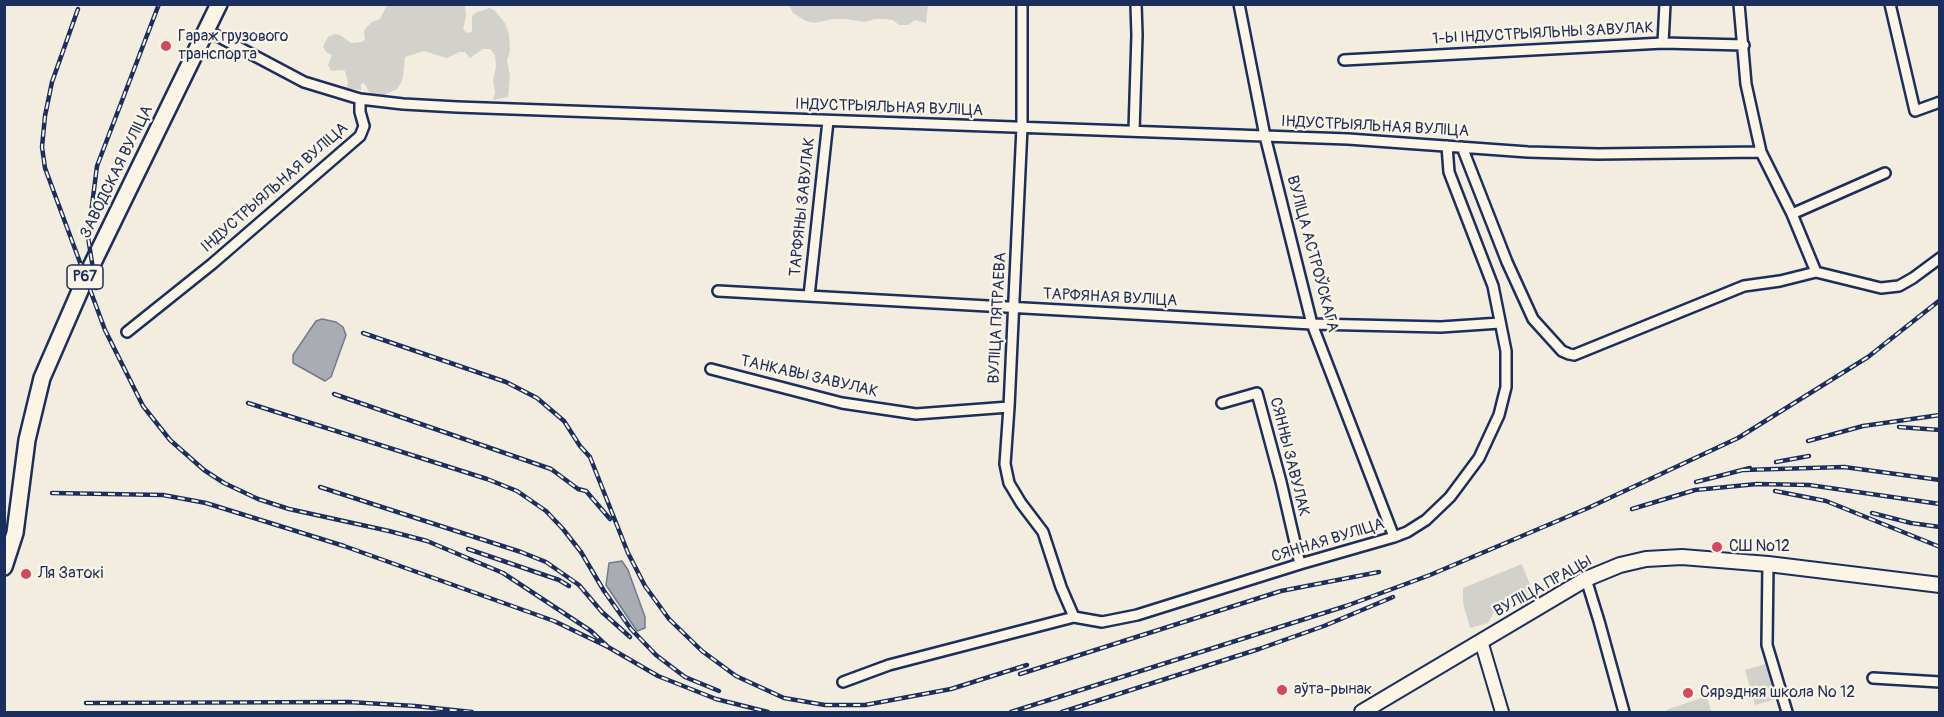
<!DOCTYPE html>
<html>
<head>
<meta charset="utf-8">
<style>
	body { margin:0 }
	#map { position:relative; width:1944px; height:717px; overflow:hidden; background:#f3ede0; font-family:Pangolin,sans-serif }
	canvas { display:block }
	.frame { position:absolute; inset:0; border:6px solid #1b2f5e; pointer-events:none }
</style>
</head>
<body>
<div id="map">
<canvas width="1944" height="717"></canvas>
<div class="frame"></div>
</div>
<script>
const c = document.querySelector('canvas').getContext('2d');
c.lineJoin = 'round';
function fill(path, color) { c.fillStyle = color; c.fill(path, 'evenodd'); }
const shape = rows => new Path2D(rows.map(r => 'M' + r).join(''));
function trace(path, color, width, dash) { c.strokeStyle = color; c.lineWidth = width; c.lineCap = dash ? 'butt' : 'round'; c.setLineDash(dash || []); c.stroke(path); }
function write(font, color, halo, rows, align = 'center') {
  c.font = font + ' Pangolin,sans-serif'; c.lineWidth = 4.5; c.setLineDash([]); c.textBaseline = 'middle'; c.strokeStyle = halo; c.fillStyle = color; for (const [text, x, y, turn = 0] of rows) {
    c.save(); c.translate(x, y); c.rotate((+turn || 0) * Math.PI / 180); c.textAlign = isNaN(turn) ? turn : align; if (halo) c.strokeText(text, 0, 0); c.fillText(text, 0, 0); c.restore();
  }
}
fill(shape([
	[387,5,465,5,466,16,463,30,468,33,472,32,472,16,475,13,489,8,494,10,505,23,509,34,510,51,507,61,510,76,508,97,493,100,495,92,493,81,496,67,495,55,490,49,483,49,470,58,465,52,460,52,447,58,424,51,405,57,403,77,401,83,397,89,380,97,371,95,364,83,361,84,361,90,347,88,348,82,345,71,342,70,332,71,330,69,328,65,332,55,326,52,323,47,324,44,328,37,335,34,340,35,351,43,361,42,365,40,364,31,366,28,372,22,380,19],
	[789,5,928,5,926,23,915,20,908,25,899,25,893,20,884,19,875,19,865,22,846,19,833,19,815,23,806,21,793,13],
	[1522,564,1532,590,1529,602,1518,599,1496,608,1488,623,1470,628,1463,603,1463,588],
	[1765,664,1776,699,1755,705,1745,670],
	[1707,696,1711,712,1667,712,1666,710]
]), '#d3d1cc');
const water = shape([
	[322,319,336,322,343,327,346,335,331,377,325,381,293,363,293,355,316,321,322,319],
	[622,561,628,570,645,617,645,628,637,631,606,585,609,563,622,561]
]);
fill(water, '#a9acb3');
trace(water, '#707a91', 1.5);
const minor = shape([
	[1022,4,1022,127,1009,407,1005,464,1009,483,1021,503,1043,532,1061,587,1074,617],
	[1239,4,1265,136,1312,324,1394,537],
	[1739,4,1746,84,1761,152,1792,214,1816,272],
	[1890,4,1915,111,1940,102],
	[206,30,304,82,360,99],
	[1663,43,1665,4],
	[1344,60,1663,43,1744,45],
	[1134,131,1137,35,1136,4],
	[1462,147,1507,262,1533,319,1562,351,1569,354,1574,355,1744,286,1780,281,1816,272,1881,288,1899,286,1913,278,1940,258],
	[1792,214,1885,173],
	[718,291,1312,324,1441,327,1500,323],
	[809,296,828,121],
	[127,332,212,264,360,136,364,126,360,112,360,99,403,104,457,107,1348,139,1528,152,1598,154,1761,152],
	[711,369,842,403,916,414,1009,407],
	[1222,403,1257,393,1281,482,1300,564],
	[1768,564,1767,645,1787,712],
	[1586,579,1599,621,1624,712],
	[1873,678,1940,682],
	[843,682,889,665,1074,617,1102,622,1137,615,1300,564,1394,537,1407,532,1426,520,1450,497,1479,458,1499,415,1506,387,1506,351,1493,286,1449,172,1447,146]
]);
const tertiary = shape([
	[1481,641,1502,712]
]);
const secondary = shape([
	[1362,712,1586,579,1620,565,1646,559,1682,557,1768,564,1940,585]
]);
const primary = shape([
	[4,567,15,533,27,440,42,378,86,277,219,4]
]);
trace(minor, '#1b2f5e', 14);
trace(tertiary, '#1b2f5e', 16);
trace(secondary, '#1b2f5e', 18);
trace(primary, '#1b2f5e', 20);
trace(minor, '#fcf5e5', 9);
trace(tertiary, '#fcf5e5', 12);
trace(secondary, '#fcf5e5', 14);
trace(primary, '#fcf5e5', 15);
const rail = shape([
	[78,9,52,82,45,116,42,147,45,168,105,330,143,406,170,440,204,470,224,483,258,499,289,509,389,531,427,541,503,573,591,631,608,647],
	[96,288,88,237,97,166,159,4],
	[363,333,506,382,537,398,564,421,580,446,590,457,628,553,645,586,669,619,702,651,736,676,784,698,825,705,865,705,951,689,1027,665],
	[334,394,551,469,578,489,586,491,610,519],
	[248,403,487,479,517,491,546,511,563,529,581,552,604,591,631,629,656,655,685,677,719,691],
	[1899,427,1940,430],
	[1808,441,1863,426,1940,415],
	[1776,462,1809,456],
	[1743,470,1844,467,1940,480],
	[1696,482,1750,468],
	[320,487,521,552,546,562,579,585,602,612,630,637],
	[1775,491,1826,501,1940,547],
	[52,493,163,495,206,503,344,546,554,621,608,647,658,676,716,699,768,712],
	[1632,509,1695,490,1757,484,1809,485,1940,504],
	[1872,513,1911,523,1940,527],
	[468,549,559,580,569,586],
	[1020,674,1281,591,1379,572],
	[86,703,349,702,415,706,472,712],
	[1011,712,1346,606,1430,575,1588,508,1738,438,1868,357,1940,300],
	[1062,712,1259,649,1324,626,1393,597]
]);
trace(rail, '#1b2f5e', 4.5);
trace(rail, '#fcf5e5', 2, [7]);
for (const [x, y, r, color] of [
	[166,46,6,"#d1495b"],
	[1717,547,6,"#d1495b"],
	[26,574,6,"#d1495b"],
	[1282,690,6,"#d1495b"],
	[1688,693,6,"#d1495b"]
]) { const dot = new Path2D(); dot.arc(x, y, r, 0, 2 * Math.PI); c.fillStyle = color; c.fill(dot); trace(dot, '#fcf5e5', 2); }
for (const [x, y, w] of [
	[85,277,36]
]) { const box = new Path2D(); box.roundRect(x - w / 2, y - 12, w, 24, 4.5); c.fillStyle = '#fcf5e5'; c.fill(box); trace(box, '#1b2f5e', 1.5); }
write('bold 15px', '#1b2f5e', null, [
	["Р67",85,277]
]);
write('16px', '#1b2f5e', '#fcf5e5', [
	["1-Ы ІНДУСТРЫЯЛЬНЫ ЗАВУЛАК",1543,34,-3],
	["ІНДУСТРЫЯЛЬНАЯ ВУЛІЦА",889,108,2],
	["ІНДУСТРЫЯЛЬНАЯ ВУЛІЦА",1375,127,3],
	["ЗАВОДСКАЯ ВУЛІЦА",117,172,-64],
	["ІНДУСТРЫЯЛЬНАЯ ВУЛІЦА",275,188,-41],
	["ТАРФЯНЫ ЗАВУЛАК",803,207,-84],
	["ВУЛІЦА АСТРОЎСКАГА",1312,254,75],
	["ТАРФЯНАЯ ВУЛІЦА",1110,298,3],
	["ВУЛІЦА ПЯТРАЕВА",998,318,-87],
	["ТАНКАВЫ ЗАВУЛАК",809,377,13],
	["СЯННЫ ЗАВУЛАК",1289,457,76],
	["СЯННАЯ ВУЛІЦА",1328,541,-17],
	["ВУЛІЦА ПРАЦЫ",1543,587,-29]
]);
write('16px', '#1b2f5e', '#fcf5e5', [
	["Гараж грузового",178,37],
	["транспорта",178,55],
	["СШ №12",1729,547],
	["Ля Затокі",38,574],
	["аўта-рынак",1294,690],
	["Сярэдняя школа № 12",1700,693]
], 'left');
</script>
</body>
</html>
